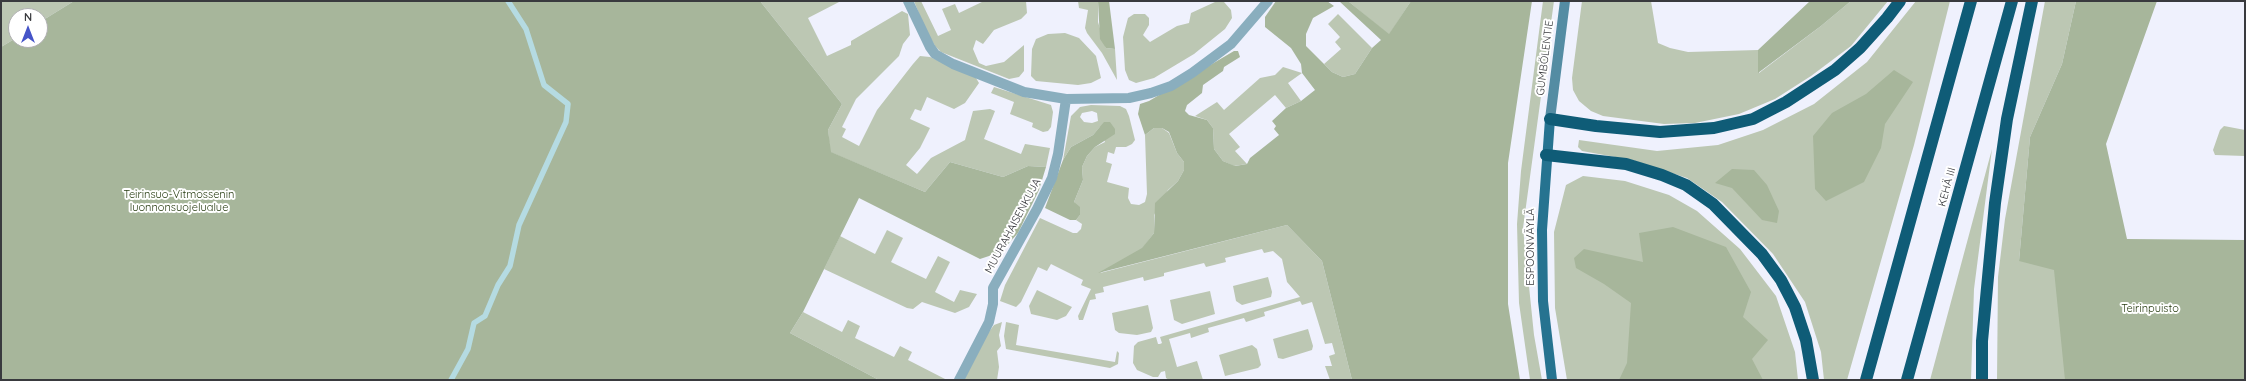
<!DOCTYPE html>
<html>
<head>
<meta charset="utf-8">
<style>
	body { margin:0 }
	#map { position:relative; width:2246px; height:381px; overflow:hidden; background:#eff1fd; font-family:Quicksand,sans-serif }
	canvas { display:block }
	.frame { position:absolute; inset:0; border:2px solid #393a3e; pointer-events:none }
	.north { position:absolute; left:8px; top:8px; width:40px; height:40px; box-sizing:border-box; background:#fff; border:1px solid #b0b0b2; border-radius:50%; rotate:0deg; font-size:11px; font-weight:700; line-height:16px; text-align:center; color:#393a3e }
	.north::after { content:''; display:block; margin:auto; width:14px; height:18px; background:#4554c8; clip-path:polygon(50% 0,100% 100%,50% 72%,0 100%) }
</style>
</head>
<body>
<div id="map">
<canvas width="2246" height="381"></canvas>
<div class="frame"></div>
<div class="north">N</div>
</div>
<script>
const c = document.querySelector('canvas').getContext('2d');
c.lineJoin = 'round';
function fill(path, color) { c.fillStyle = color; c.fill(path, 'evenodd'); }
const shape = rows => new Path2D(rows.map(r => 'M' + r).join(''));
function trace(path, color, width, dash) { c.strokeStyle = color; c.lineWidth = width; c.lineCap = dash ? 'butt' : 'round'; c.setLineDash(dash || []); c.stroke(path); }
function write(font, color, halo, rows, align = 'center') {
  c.font = font + ' Quicksand,sans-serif'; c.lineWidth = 4; c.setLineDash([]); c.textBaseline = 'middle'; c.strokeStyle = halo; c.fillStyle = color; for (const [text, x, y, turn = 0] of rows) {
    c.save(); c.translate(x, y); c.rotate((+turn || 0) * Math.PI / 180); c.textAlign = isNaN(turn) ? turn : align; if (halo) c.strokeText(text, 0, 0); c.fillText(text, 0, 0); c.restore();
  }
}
fill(shape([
	[1,1,74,1,40,22,40,16,16,16,16,38,1,47],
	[760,1,841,1,808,18,827,56,851,45,851,41,902,11,908,14,910,35,903,44,899,56,856,99,842,127,846,129,842,137,859,146,877,110,913,64,920,56,930,57,976,78,979,83,965,103,954,109,927,97,921,111,915,109,910,119,930,128,920,148,906,165,917,174,931,158,965,140,973,111,990,109,995,111,984,139,1021,154,1025,144,1050,148,1046,167,1028,166,1003,177,950,162,925,192,830,152,828,130,842,104],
	[914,1,921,1,938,36,951,30,942,9,955,4,959,13,984,1,1026,1,1027,13,1021,19,994,30,983,44,976,40,973,49,979,63,986,66,1004,62,1024,45,1024,71,1019,77,1009,79,941,52,935,46,924,26],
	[1078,1,1098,1,1098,22,1106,48,1115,49,1117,80,1102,53,1087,33,1085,28,1088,10,1079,8],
	[1348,1,1411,1,1389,35],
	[1543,1,1554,1,1523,228,1534,335,1542,380,1530,380,1519,303,1517,224,1521,171],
	[1582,1,1651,1,1658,43,1670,48,1688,52,1758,50,1759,73,1821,26,1851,1,1888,1,1851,46,1811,76,1775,99,1739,114,1695,123,1664,124,1603,116,1591,111,1579,101,1573,90,1572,78],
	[1916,1,1950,1,1914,145,1847,380,1824,380,1821,352,1805,302,1773,254,1722,202,1687,178,1632,160,1582,151,1578,147,1579,140,1657,151,1718,145,1763,130,1814,104,1867,62],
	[2045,1,2076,1,2062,64,2030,137,2019,261,2245,240,2245,380,1997,380,1998,277,2005,219],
	[1215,2,1224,2,1231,10,1232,18,1225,29,1194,54,1154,78,1136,83,1129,80,1125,70,1123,37,1128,18,1134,14,1145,14,1149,18,1149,25,1143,35,1150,42,1177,26,1189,23,1191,13],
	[1338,14,1372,48,1355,74,1343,77,1332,72,1324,64,1341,49,1335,42,1340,37,1328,24],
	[1065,33,1079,38,1096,56,1101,78,1091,83,1078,85,1036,81,1031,76,1032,49,1036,39,1048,34],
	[1283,67,1302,73,1288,83,1301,101,1286,108,1275,95,1229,134,1240,147,1235,151,1247,164,1234,166,1223,161,1214,149,1213,128,1207,120,1195,116,1217,102,1224,110,1260,78,1275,75],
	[994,87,1051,105,1053,112,1051,127,1048,131,1043,132,1032,127,1033,123,1010,114,1014,102,991,93],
	[1091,105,1120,106,1126,109,1129,116,1135,140,1132,144,1126,147,1116,147,1114,154,1108,152,1106,162,1112,164,1107,182,1129,188,1128,198,1131,204,1139,205,1145,202,1147,194,1145,135,1154,128,1162,128,1169,133,1177,153,1184,162,1184,170,1178,181,1168,190,1154,215,1154,233,1142,249,1100,273,1287,225,1322,261,1352,380,1330,380,1325,366,1332,366,1329,356,1335,354,1332,343,1325,344,1312,302,1302,305,1300,301,1264,312,1265,316,1246,322,1244,318,1208,328,1209,332,1191,338,1190,333,1169,339,1177,367,1197,361,1203,380,1169,380,1166,378,1165,371,1161,372,1158,377,1153,377,1137,370,1133,363,1134,346,1138,342,1156,337,1158,344,1160,344,1162,343,1160,337,1300,297,1287,282,1282,259,1273,251,1264,253,1262,249,1225,258,1226,262,1206,267,1204,263,1164,273,1164,276,1144,281,1143,277,1103,287,1104,292,1095,294,1096,299,1090,300,1083,320,1079,320,1078,316,1091,289,1081,285,1083,280,1051,264,1047,271,1038,267,1021,302,1016,307,1000,301,1005,285,1040,218,1073,233,1077,233,1081,229,1082,224,1076,220,1080,215,1074,202,1083,180,1082,167,1087,156,1095,147,1105,142,1100,127,1093,135,1071,147,1063,160,1071,116,1080,107],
	[1092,111,1097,113,1098,121,1092,123,1084,122,1080,117,1082,113],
	[2224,126,2245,130,2245,156,2215,155,2213,150,2220,130],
	[1992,149,1974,289,1971,380,1930,380],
	[1583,176,1625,181,1669,195,1697,211,1740,249,1776,296,1795,352,1798,380,1567,380,1555,308,1554,232,1566,185],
	[887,230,903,238,891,262,926,279,938,256,950,262,935,292,954,302,960,290,977,294,969,307,955,313,922,302,913,309,907,308,824,269,840,236,875,254],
	[1268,277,1272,292,1271,297,1242,305,1236,301,1233,286],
	[1037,290,1072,307,1066,316,1057,320,1031,314,1029,306],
	[1210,291,1215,314,1182,324,1174,320,1170,300],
	[1148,305,1153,328,1151,332,1137,335,1119,333,1115,330,1112,313],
	[803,312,842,332,848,320,860,326,855,338,894,357,900,346,912,352,908,360,947,380,879,380,790,333],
	[1002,322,999,335,1001,346,997,351,999,367,997,380,964,380,988,333,994,325],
	[1006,322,1019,325,1016,345,1115,362,1117,351,1119,353,1118,364,1110,368,1006,349,1004,336],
	[1308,329,1313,346,1312,350,1283,359,1278,358,1273,339],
	[1252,345,1257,349,1261,365,1258,368,1225,376,1219,355]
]), '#bcc7b3');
fill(shape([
	[74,1,760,1,842,104,828,130,831,152,925,192,950,162,1003,177,1028,166,1046,167,1039,190,1018,233,1001,252,980,259,859,198,803,312,790,333,879,380,1,380,1,47,16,38,16,40,40,40,40,22],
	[1098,1,1109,1,1115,49,1106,48,1100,39],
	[1276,1,1327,1,1334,6,1313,18,1306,34,1306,46,1332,72,1343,77,1355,74,1372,48,1381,40,1339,1,1348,1,1389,34,1411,1,1532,1,1508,163,1508,304,1520,380,1352,380,1322,261,1287,225,1098,273,1142,248,1154,233,1155,203,1178,181,1184,170,1184,162,1177,153,1169,132,1162,128,1154,128,1145,135,1138,114,1140,104,1149,101,1234,51,1238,51,1240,57,1224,67,1223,71,1203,85,1202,93,1187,105,1185,111,1189,115,1207,120,1213,128,1214,149,1223,161,1235,166,1247,164,1250,158,1279,135,1274,129,1276,126,1272,121,1286,108,1301,101,1315,90,1302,73,1301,64,1291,48,1265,27,1265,17],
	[1810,1,1851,1,1821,26,1758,73,1758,50],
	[2076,1,2157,1,2106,144,2127,239,2245,240,2245,380,2065,380,2054,270,2019,261,2030,137,2062,64],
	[1894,70,1913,82,1885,124,1881,148,1864,182,1826,201,1815,189,1813,136,1832,113,1866,94],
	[1104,122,1110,122,1115,129,1115,134,1095,147,1087,156,1082,167,1083,180,1074,202,1080,207,1080,215,1076,220,1070,220,1045,208,1063,160,1071,147,1093,135],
	[1732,169,1754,170,1767,185,1779,211,1777,223,1762,220,1732,188,1715,183],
	[1673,227,1726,247,1751,292,1743,317,1768,340,1752,359,1763,380,1619,380,1627,363,1631,303,1604,284,1576,268,1574,258,1584,249,1643,262,1639,233]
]), '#a7b69b');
trace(shape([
	[451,380,468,349,474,323,485,316,498,285,510,266,519,225,566,122,568,104,544,85,526,29,508,1]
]), '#b5dbe2', 5.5);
trace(shape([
	[908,1,930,47,935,54,953,64,1024,92,1066,99,1129,98,1151,93,1171,86,1192,73,1231,44,1268,1],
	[959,380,989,322,993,304,993,288,1037,209,1052,178,1058,154,1066,99]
]), '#8aaebe', 10);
trace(shape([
	[1550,119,1565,1]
]), '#548ca3', 10);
trace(shape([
	[1550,119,1542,230,1543,301,1552,380]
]), '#267390', 10);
trace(shape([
	[1550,119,1596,126,1660,132,1714,128,1753,119,1786,102,1835,70,1860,48,1887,18,1900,1],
	[1546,155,1626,164,1662,175,1686,185,1713,204,1762,254,1781,280,1795,307,1806,340,1813,380],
	[1866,380,1971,1],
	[1907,380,2012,1],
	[1982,380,1982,341,1995,203,2007,119,2032,1]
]), '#0f5c77', 12);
write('11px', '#393a3e', '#fff', [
	["GUMBÖLENTIE",1545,58,-83],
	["KEHÄ III",1947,187,-75],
	["MUURAHAISENKUJA",1013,226,-62],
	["ESPOONVÄYLÄ",1531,247,-90]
]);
write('11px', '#273c11', '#fff', [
	["Teirinsuo-Vitmossenin",179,195],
	["luonnonsuojelualue",179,208],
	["Teirinpuisto",2150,309]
]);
</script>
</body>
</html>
